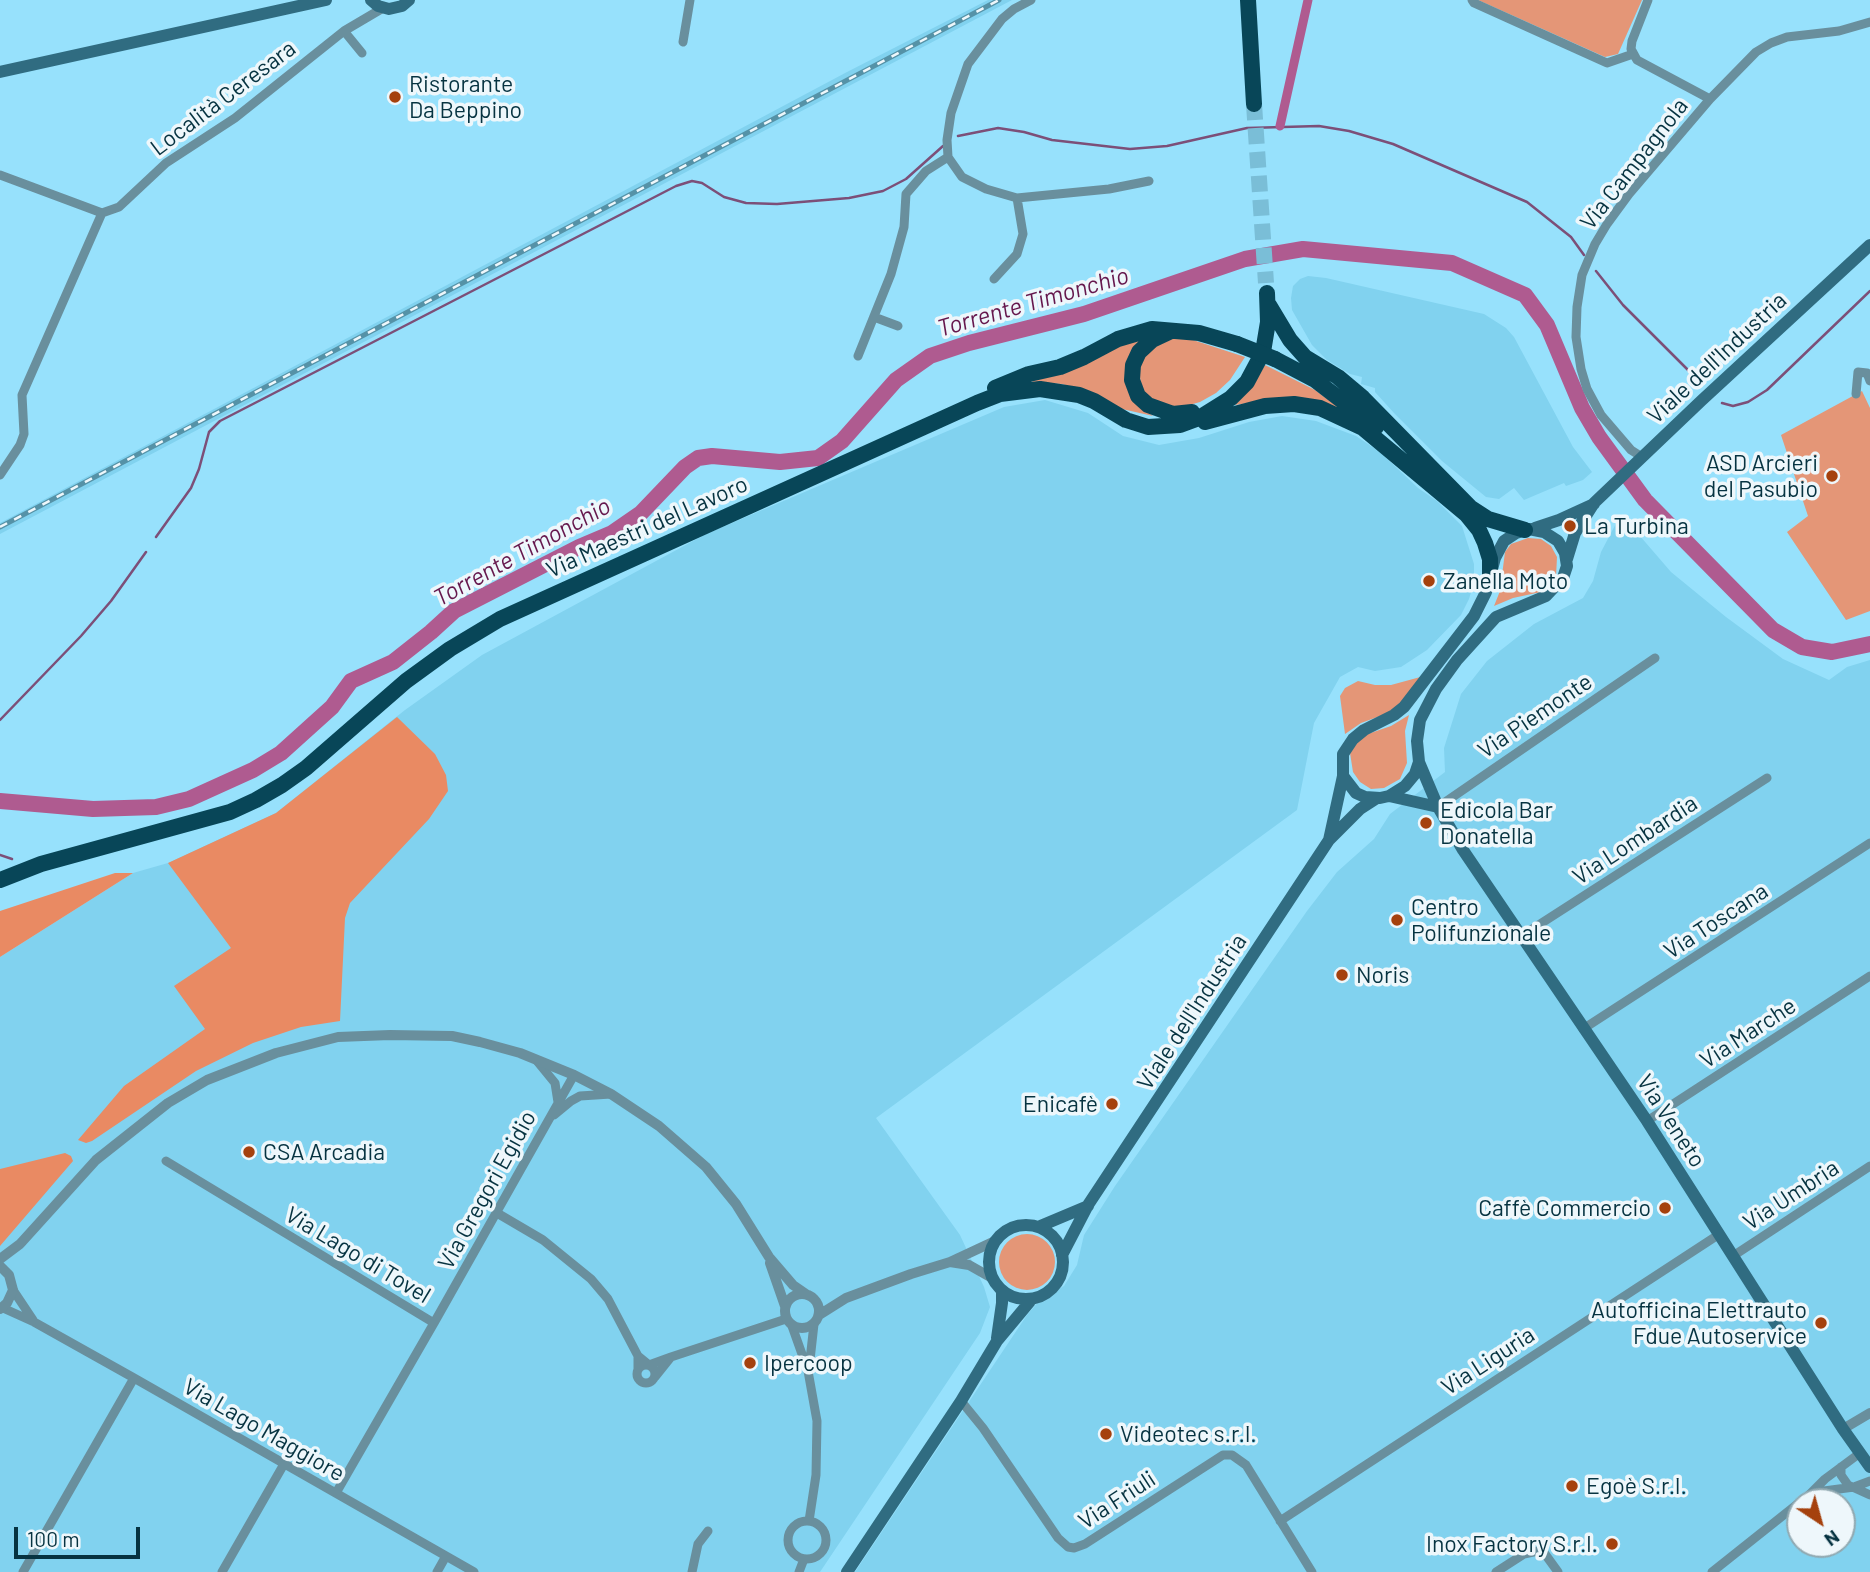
<!DOCTYPE html>
<html>
<head>
<meta charset="utf-8">
<style>
	body { margin:0 }
	#map { position:relative; width:1870px; height:1572px; overflow:hidden; background:#97e1fc; font-family:Barlow,sans-serif }
	canvas { display:block }
	.north { position:absolute; left:1786px; top:1488px; width:70px; height:70px; box-sizing:border-box; background:#eef7fb; border:2px solid #91a9b1; border-radius:50%; rotate:144deg; font-size:19px; font-weight:700; line-height:28px; text-align:center; color:#063341 }
	.north::after { content:''; display:block; margin:auto; width:24px; height:32px; background:#a5410d; clip-path:polygon(50% 0,100% 100%,50% 72%,0 100%) }
	.scale { position:absolute; left:14px; top:1527px; width:126px; height:32px; box-sizing:border-box; border:4px solid #063341; border-top:0; padding-left:9px; font-size:21px; line-height:24px; white-space:nowrap; color:#063341; -webkit-text-stroke:5px #eef7fb; paint-order:stroke }
</style>
</head>
<body>
<div id="map">
<canvas width="1870" height="1572"></canvas>
<div class="north">N</div>
<div class="scale">100 m</div>
</div>
<script>
const c = document.querySelector('canvas').getContext('2d');
c.lineJoin = 'round';
function fill(path, color) { c.fillStyle = color; c.fill(path, 'evenodd'); }
const shape = rows => new Path2D(rows.map(r => 'M' + r).join(''));
function trace(path, color, width, dash) { c.strokeStyle = color; c.lineWidth = width; c.lineCap = dash ? 'butt' : 'round'; c.setLineDash(dash || []); c.stroke(path); }
function write(font, color, halo, rows, align = 'center') {
  c.font = font + ' Barlow,sans-serif'; c.lineWidth = 7; c.setLineDash([]); c.textBaseline = 'middle'; c.strokeStyle = halo; c.fillStyle = color; for (const [text, x, y, turn = 0] of rows) {
    c.save(); c.translate(x, y); c.rotate((+turn || 0) * Math.PI / 180); c.textAlign = isNaN(turn) ? turn : align; if (halo) c.strokeText(text, 0, 0); c.fillText(text, 0, 0); c.restore();
  }
}
fill(shape([
	[988,0,1012,0,0,534,0,523,847,72],
	[1308,276,1326,278,1484,314,1506,328,1514,337,1573,447,1592,472,1583,480,1566,486,1564,483,1524,500,1514,488,1499,499,1486,497,1442,461,1394,413,1375,392,1375,388,1361,384,1362,377,1350,374,1327,360,1312,345,1292,310,1291,298,1293,286,1300,279],
	[1045,400,1088,413,1123,436,1159,445,1199,438,1249,422,1282,416,1316,421,1356,436,1380,452,1418,488,1437,501,1462,526,1474,564,1474,582,1469,599,1461,615,1427,650,1401,667,1375,671,1358,667,1340,677,1314,723,1297,810,876,1118,960,1235,984,1287,990,1307,980,1333,820,1572,0,1572,0,957,133,873,168,863,276,813,405,710,482,655,706,534,1004,407],
	[1621,514,1671,572,1726,617,1783,659,1829,680,1847,667,1870,660,1870,1572,855,1572,1027,1315,1040,1300,1064,1286,1077,1265,1084,1235,1115,1186,1307,911,1337,872,1374,839,1390,814,1445,772,1444,748,1461,694,1487,661,1534,624,1583,598,1593,581,1601,552],
	[1800,1502,1842,1502,1842,1544,1800,1544]
]), '#81d2ef');
fill(shape([
	[1478,0,1642,0,1618,54,1605,57],
	[1149,334,1133,352,1141,407,1153,416,1122,409,1090,393,1062,384,1031,382],
	[1174,338,1193,340,1245,357,1230,380,1216,393,1200,402,1182,407,1166,407,1150,399,1141,390,1139,363,1145,351],
	[1265,365,1315,390,1346,413,1269,400,1235,405,1251,388],
	[1862,391,1870,408,1870,611,1846,620,1787,532,1808,516,1781,435],
	[1528,538,1541,539,1551,546,1557,557,1556,577,1541,592,1513,598,1494,606,1500,591,1505,552,1511,544],
	[1424,676,1408,697,1391,712,1361,723,1345,734,1340,696,1345,688,1358,681,1375,685,1391,685],
	[1409,715,1405,731,1407,763,1400,779,1384,788,1371,789,1360,782,1353,772,1350,753,1362,736,1391,726],
	'999 1262a28 28 0 1 1 56 0a28 28 0 1 1-56 0Z'
]), '#e49677');
fill(shape([
	[397,717,435,754,446,775,448,791,429,819,350,903,345,918,340,1021,301,1027,253,1043,196,1071,92,1141,86,1143,78,1140,124,1086,205,1029,174,986,231,948,168,863,276,813],
	[115,873,133,873,0,957,0,911],
	[65,1153,71,1156,73,1161,0,1246,0,1169]
]), '#e98a63');
trace(shape([
	[958,136,998,128,1024,132,1052,140,1130,149,1167,146,1247,128,1319,126,1349,131,1393,144,1527,202,1571,237,1584,255],
	[1596,271,1623,305,1696,378],
	[1722,403,1733,406,1748,402,1767,390,1870,291],
	[156,537,191,488,199,469,209,432,220,421,676,186,692,181,702,183,724,197,746,203,777,204,849,198,883,191,906,179,943,146],
	[0,720,81,636,111,601,146,552],
	[0,855,12,859]
]), '#7c4f78', 2.5);
trace(shape([
	[1280,126,1308,0]
]), '#af5b90', 9);
trace(shape([
	[0,801,93,809,156,807,189,799,253,770,281,753,332,707,351,681,393,662,431,632,454,611,579,547,612,533,641,513,685,467,698,458,712,456,780,462,818,458,842,441,896,380,930,356,969,343,1084,314,1245,259,1303,249,1452,263,1525,295,1547,325,1582,408,1599,437,1645,500,1773,630,1802,647,1832,652,1870,644]
]), '#af5b90', 16);
trace(shape([
	[1254,104,1266,283]
]), '#7abed7', 16, [16, 8]);
trace(shape([
	[1031,0,1014,9,1002,19,968,64,951,113,947,140,948,157,962,177,986,189,1017,198,1109,189,1149,181],
	[1472,0,1474,3,1607,63,1633,54],
	[1648,0,1632,41,1631,49,1637,60,1710,99],
	[344,31,362,53],
	[683,42,690,0],
	[0,175,102,213,119,207,166,163,235,118,344,31,383,8],
	[994,279,1017,254,1023,234,1017,198],
	[874,317,898,326],
	[858,356,891,274,904,227,906,194,926,171,948,157],
	[1856,394,1858,372,1867,373,1870,381],
	[1642,457,1631,450,1601,415,1587,389,1581,369,1576,337,1577,307,1582,275,1595,244,1607,224,1629,194,1710,99,1756,52,1771,43,1787,37,1839,31,1870,22],
	[0,475,20,445,24,434,22,395,102,213],
	[1438,807,1655,658],
	[1523,935,1767,778],
	[1583,1029,1870,843],
	[537,1061,555,1083,558,1102],
	[554,1115,571,1101,580,1096,611,1094],
	[1647,1121,1870,976],
	[166,1161,434,1323,336,1493],
	[497,1213,543,1240,591,1279,608,1299,638,1356],
	[1733,1256,1870,1166],
	[13,1290,33,1320],
	[3,1308,34,1322,134,1378,474,1572],
	[434,1323,574,1075],
	[792,1326,808,1371,817,1421,816,1475,809,1521],
	[671,1357,786,1319],
	'637 1374a9 9 0 1 1 18 0a9 9 0 1 1-18 0Z',
	[638,1369,638,1356,649,1365,671,1357,655,1377],
	[809,1369,814,1324],
	[961,1401,983,1428,1058,1538,1068,1547,1074,1548,1085,1544,1223,1455,1232,1455,1246,1465,1312,1572],
	[1841,1467,1841,1475,1848,1485,1870,1495],
	[1809,1495,1825,1479,1860,1453],
	[1800,1502,1824,1491,1854,1487,1870,1481],
	[1280,1521,1718,1235],
	'788 1540a19 19 0 1 1 38 0a19 19 0 1 1-38 0Z',
	[23,1572,134,1378],
	[222,1572,284,1464],
	[437,1572,446,1556],
	[692,1572,698,1544,708,1531],
	[799,1572,804,1559],
	[1496,1572,1524,1554,1538,1551,1545,1554,1558,1572],
	[1712,1572,1800,1502]
]), '#698f9d', 9);
trace(shape([
	[0,1259,20,1244,96,1160,168,1103,207,1080,276,1053,338,1037,390,1035,452,1036,480,1042,520,1053,574,1075,611,1094,659,1126,706,1167,736,1204,769,1257,793,1285,806,1294],
	[950,1262,969,1265,992,1278],
	[770,1263,785,1306],
	[0,1266,9,1275,13,1290,7,1303,0,1309],
	'785 1311a17 17 0 1 1 34 0a17 17 0 1 1-34 0Z',
	[819,1315,846,1298,911,1274,950,1262,995,1241],
	[1843,1429,1870,1413]
]), '#698f9d', 10);
trace(shape([
	[371,0,378,6,389,9,402,6,409,0],
	[0,72,326,0],
	[1535,528,1559,520,1594,504],
	[1567,559,1575,533,1594,503,1701,401,1870,245],
	[1419,762,1415,774,1405,786,1389,796,1380,798,1365,797,1356,793,1343,776,1343,754,1353,739,1364,730,1394,715,1404,707,1474,616,1486,592,1495,558,1504,541,1516,533,1529,529,1544,532,1558,541,1565,553,1567,566,1563,578,1546,596,1496,617,1457,660,1436,689,1420,720,1417,741,1419,762,1438,807,1463,850,1647,1121,1843,1429,1870,1467],
	[1389,796,1438,807],
	[1329,840,1343,776],
	'989 1262a37 37 0 1 1 74 0a37 37 0 1 1-74 0Z',
	[1038,1227,1088,1206],
	[1062,1255,1088,1205,1329,840,1360,809,1377,798],
	[997,1338,1002,1303,1002,1290],
	[847,1572,961,1401,997,1341,1032,1299]
]), '#306c81', 12);
trace(shape([
	[1248,0,1254,104],
	[1269,305,1290,340,1305,357,1338,377,1363,398,1471,508,1488,519,1525,530],
	[1169,332,1152,340,1139,352,1133,365,1132,380,1138,396,1148,405,1173,414,1192,412],
	[1275,359,1315,380,1376,427],
	[995,388,1029,374,1060,367,1084,357,1118,339,1152,329,1199,333,1237,344],
	[1205,422,1265,406,1294,404,1320,408,1363,428,1466,514,1479,530,1485,543,1490,559,1490,575],
	[0,880,41,864,230,812,256,800,282,785,306,768,406,681,450,649,500,619,977,403,1000,394,1040,389,1079,395,1094,401,1126,420,1148,427,1180,425,1199,418,1231,398,1247,382,1263,352,1268,322,1267,293]
]), '#084658', 16);
const rail = shape([
	[0,527,999,0]
]);
trace(rail, '#5592a7', 5);
trace(rail, '#eef7fb', 2.5, [8]);
trace(shape([
	[1237,344,1275,359]
]), '#084658', 16);
for (const [x, y, r, color] of [
	[395,97,7,"#a5410d"],
	[1832,476,7,"#a5410d"],
	[1570,526,7,"#a5410d"],
	[1429,581,7,"#a5410d"],
	[1426,823,7,"#a5410d"],
	[1397,920,7,"#a5410d"],
	[1342,975,7,"#a5410d"],
	[1112,1104,7,"#a5410d"],
	[249,1152,7,"#a5410d"],
	[1665,1208,7,"#a5410d"],
	[1821,1323,7,"#a5410d"],
	[750,1363,7,"#a5410d"],
	[1106,1434,7,"#a5410d"],
	[1572,1486,7,"#a5410d"],
	[1612,1544,7,"#a5410d"]
]) { const dot = new Path2D(); dot.arc(x, y, r, 0, 2 * Math.PI); c.fillStyle = color; c.fill(dot); trace(dot, '#eef7fb', 2.5); }
write('23px', '#063341', '#eef7fb', [
	["Ristorante",409,84],
	["Da Beppino",409,110],
	["ASD Arcieri",1818,463,"right"],
	["del Pasubio",1818,489,"right"],
	["La Turbina",1584,526],
	["Zanella Moto",1443,581],
	["Edicola Bar",1440,810],
	["Donatella",1440,836],
	["Centro",1411,907],
	["Polifunzionale",1411,933],
	["Noris",1356,975],
	["Enicafè",1098,1104,"right"],
	["CSA Arcadia",263,1152],
	["Caffè Commercio",1651,1208,"right"],
	["Autofficina Elettrauto",1807,1310,"right"],
	["Fdue Autoservice",1807,1336,"right"],
	["Ipercoop",764,1363],
	["Videotec s.r.l.",1120,1434],
	["Egoè S.r.l.",1586,1486],
	["Inox Factory S.r.l.",1598,1544,"right"]
], 'left');
write('23px', '#063341', '#eef7fb', [
	["Località Ceresara",223,98,-37],
	["Via Campagnola",1634,164,-52],
	["Viale dell'Industria",1717,358,-43],
	["Via Maestri del Lavoro",647,527,-24],
	["Via Piemonte",1535,716,-34],
	["Via Lombardia",1635,840,-33],
	["Via Toscana",1716,921,-33],
	["Viale dell'Industria",1192,1012,-57],
	["Via Marche",1748,1033,-33],
	["Via Veneto",1671,1121,57],
	["Via Gregori Egidio",487,1190,-61],
	["Via Umbria",1791,1195,-33],
	["Via Lago di Tovel",358,1255,31],
	["Via Liguria",1488,1361,-33],
	["Via Lago Maggiore",264,1430,30],
	["Via Friuli",1117,1500,-33]
]);
write('italic 24px', '#65174d', '#eef7fb', [
	["Torrente Timonchio",1033,302,-16],
	["Torrente Timonchio",522,552,-29]
]);
</script>
</body>
</html>
